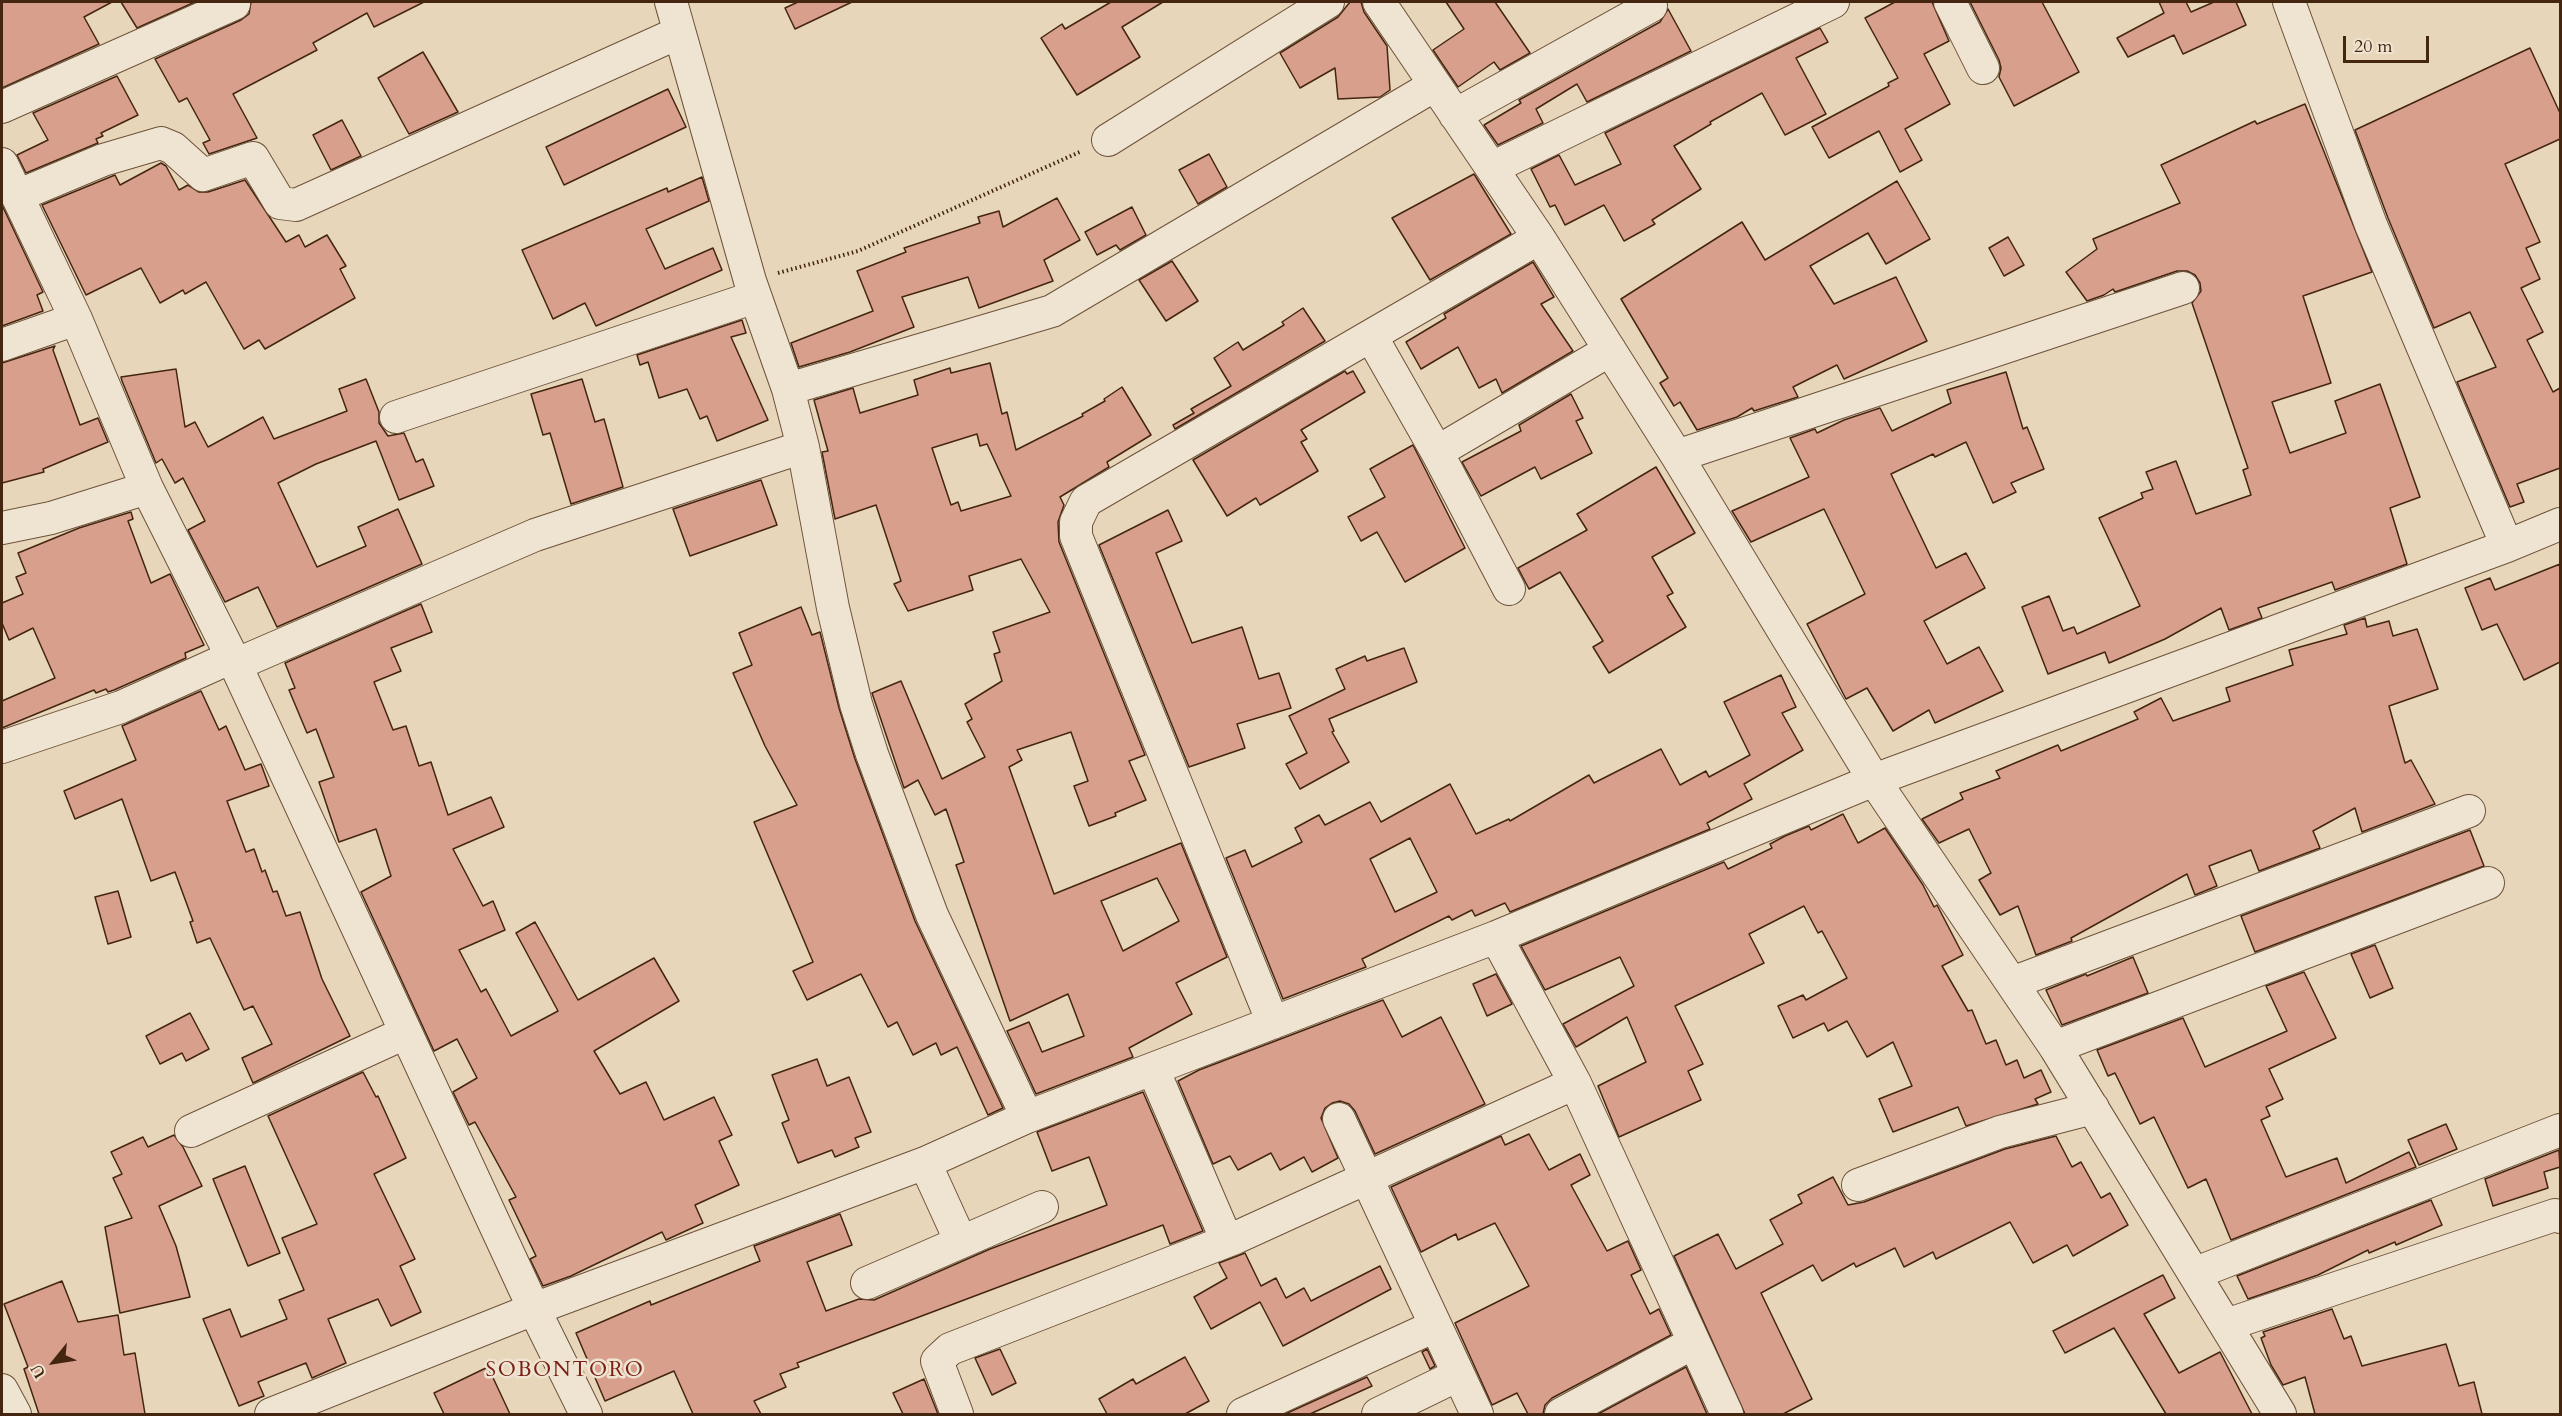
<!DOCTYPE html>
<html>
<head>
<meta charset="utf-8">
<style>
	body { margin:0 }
	#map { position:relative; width:2562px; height:1416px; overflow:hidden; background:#e7d6b9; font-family:Cardo,serif }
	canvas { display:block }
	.frame { position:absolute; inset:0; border:3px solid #442610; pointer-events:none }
	.north { position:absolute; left:24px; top:1332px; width:60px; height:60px; -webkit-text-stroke:4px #efe4d2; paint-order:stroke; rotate:240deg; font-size:16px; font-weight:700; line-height:24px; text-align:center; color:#442610 }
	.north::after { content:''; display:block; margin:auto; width:21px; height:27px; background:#442610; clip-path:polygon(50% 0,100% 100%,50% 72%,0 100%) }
	.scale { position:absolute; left:2343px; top:36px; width:86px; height:27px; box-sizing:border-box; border:3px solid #442610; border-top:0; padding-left:8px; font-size:18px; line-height:21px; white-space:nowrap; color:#442610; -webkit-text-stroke:4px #efe4d2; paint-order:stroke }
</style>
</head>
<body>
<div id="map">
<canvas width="2562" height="1416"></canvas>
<div class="frame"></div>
<div class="north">U</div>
<div class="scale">20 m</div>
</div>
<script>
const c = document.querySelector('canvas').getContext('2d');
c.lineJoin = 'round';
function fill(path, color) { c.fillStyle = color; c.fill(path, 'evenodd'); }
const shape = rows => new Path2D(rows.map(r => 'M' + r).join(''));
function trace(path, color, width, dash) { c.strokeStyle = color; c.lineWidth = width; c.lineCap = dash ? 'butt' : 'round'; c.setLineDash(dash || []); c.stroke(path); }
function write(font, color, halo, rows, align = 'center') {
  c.font = font + ' Cardo,serif'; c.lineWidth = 5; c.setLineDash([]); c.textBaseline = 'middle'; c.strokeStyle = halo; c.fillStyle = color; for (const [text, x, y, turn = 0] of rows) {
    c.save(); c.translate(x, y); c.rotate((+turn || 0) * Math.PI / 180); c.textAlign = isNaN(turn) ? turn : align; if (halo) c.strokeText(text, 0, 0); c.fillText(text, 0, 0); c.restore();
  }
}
const building = shape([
	[2,2,112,2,84,17,99,44,2,88,2,2],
	[121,2,195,2,137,28,121,2],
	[251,2,424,2,374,27,367,13,313,43,317,50,233,94,257,138,209,154,203,143,210,140,187,98,179,102,155,59,241,20,249,14,251,2],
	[798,2,852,2,795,29,785,8,798,2],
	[1111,2,1163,2,1122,27,1140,57,1077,95,1041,38,1062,24,1065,29,1111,2],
	[1350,2,1361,2,1364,12,1387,46,1390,90,1380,97,1338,99,1335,68,1300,88,1280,53,1338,17,1350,2],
	[1446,2,1495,2,1530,53,1500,70,1494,62,1458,87,1433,50,1464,29,1446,2],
	[1895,2,1932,2,1949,41,1924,54,1950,104,1905,129,1922,160,1900,172,1879,131,1829,158,1812,127,1889,86,1888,83,1898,78,1865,18,1895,2],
	[1970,2,2042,2,2079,72,2014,106,1999,77,2001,68,1999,60,1970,2],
	[2159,2,2186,2,2191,12,2214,2,2236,2,2246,25,2183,54,2174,35,2128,57,2117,38,2164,13,2159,2],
	[1668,9,1691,51,1587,102,1577,84,1536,109,1543,123,1498,145,1484,125,1521,103,1519,100,1660,22,1668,9],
	[1820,28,1828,42,1796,58,1826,114,1785,135,1762,93,1710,122,1711,124,1674,146,1701,189,1652,220,1655,224,1624,241,1604,205,1565,225,1555,205,1550,207,1531,169,1559,155,1575,185,1621,164,1605,133,1820,28],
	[2530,48,2560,113,2560,139,2505,164,2540,242,2526,248,2540,279,2521,288,2543,332,2527,340,2553,392,2560,388,2560,468,2517,484,2524,502,2510,507,2457,382,2496,367,2470,312,2434,328,2388,218,2355,130,2530,48],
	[423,52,458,112,409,134,378,78,423,52],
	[117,76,138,115,101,133,103,136,96,139,98,143,26,173,17,155,48,140,33,113,117,76],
	[668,89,686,127,564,185,546,147,668,89],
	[2305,104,2372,272,2303,296,2331,383,2272,402,2290,453,2346,433,2335,401,2380,384,2420,497,2390,508,2407,564,2335,590,2332,582,2258,608,2262,618,2229,630,2221,608,2165,639,2109,663,2105,652,2048,674,2022,607,2049,596,2063,631,2074,627,2077,634,2140,606,2099,518,2143,498,2141,493,2153,489,2146,472,2176,461,2196,514,2251,495,2243,470,2248,468,2192,303,2201,291,2200,283,2195,275,2187,271,2177,271,2115,292,2113,289,2104,295,2087,301,2066,272,2097,249,2093,239,2180,203,2161,165,2255,121,2257,124,2305,104],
	[342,120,361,156,331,170,313,135,342,120],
	[1209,154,1227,187,1198,204,1179,170,1209,154],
	[161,163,166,166,179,190,188,185,199,192,208,192,245,180,286,242,299,235,305,247,327,235,346,266,340,269,355,298,265,349,259,340,244,349,206,282,185,294,183,290,160,303,141,268,86,295,42,205,115,175,120,185,161,163],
	[1474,174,1511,234,1430,280,1392,218,1474,174],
	[702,177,709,201,646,229,665,269,713,248,722,270,596,326,585,303,553,319,522,250,667,188,668,192,702,177],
	[1897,181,1930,239,1886,264,1868,233,1810,266,1834,304,1896,277,1927,341,1844,379,1837,365,1793,387,1798,397,1754,411,1752,408,1737,417,1697,430,1680,402,1674,406,1660,383,1668,378,1621,299,1742,222,1765,260,1897,181],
	[1057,198,1080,240,1044,260,1053,281,979,308,968,277,902,297,914,327,850,352,799,367,791,343,873,311,857,271,906,252,904,248,980,223,978,217,999,211,1003,227,1057,198],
	[2,205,43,292,37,295,43,311,2,326,2,205],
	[1132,207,1146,235,1120,250,1116,245,1097,255,1085,232,1132,207],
	[2008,237,2024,265,2004,276,1989,248,2008,237],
	[1172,261,1198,301,1166,321,1139,280,1172,261],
	[1533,262,1554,297,1541,304,1573,351,1502,393,1496,379,1479,388,1458,347,1421,369,1406,342,1446,318,1444,314,1533,262],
	[1303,308,1325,341,1175,429,1173,425,1194,413,1191,409,1231,386,1214,358,1238,342,1243,350,1284,325,1282,322,1303,308],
	[742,320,746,333,731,337,768,420,717,441,707,416,700,419,687,389,659,398,648,362,640,365,637,355,742,320],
	[55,346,53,350,80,425,98,418,108,442,43,469,44,472,2,483,2,363,55,346],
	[990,363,1002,414,1007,412,1016,450,1083,416,1082,414,1105,401,1104,399,1122,387,1151,435,1107,462,1109,467,1060,497,1064,505,1058,522,1059,542,1145,755,1129,761,1146,800,1115,813,1116,816,1089,826,1074,786,1088,781,1071,732,1017,750,1022,760,1009,767,1054,894,1181,843,1227,957,1176,983,1192,1014,1129,1048,1133,1057,1036,1094,1007,1031,1029,1022,1042,1052,1084,1036,1068,994,1010,1021,956,865,964,862,946,809,935,815,918,780,904,788,872,693,901,681,942,779,985,757,967,722,972,719,965,704,1002,681,994,654,1000,652,993,632,1050,612,1021,559,969,576,973,590,908,611,894,584,901,581,876,505,835,519,822,452,828,451,814,400,853,388,860,413,918,395,914,380,950,368,951,373,990,363],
	[977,434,980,446,987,444,1011,496,961,511,958,502,951,505,932,448,977,434],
	[1157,878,1179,921,1123,951,1101,901,1157,878],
	[176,369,185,427,195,422,208,447,263,417,274,439,347,411,339,389,366,379,379,412,379,423,388,436,404,433,416,462,423,459,434,486,399,500,376,441,316,464,278,483,317,567,366,546,358,527,398,509,422,564,277,627,258,587,225,602,188,530,205,521,183,478,175,483,162,459,156,463,122,381,121,377,176,369],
	[1345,371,1347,374,1353,371,1365,392,1301,430,1307,439,1301,442,1318,471,1260,505,1256,498,1227,516,1193,460,1345,371],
	[2006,372,2023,429,2027,427,2044,469,2011,483,2016,492,1993,503,1966,442,1935,457,1933,454,1891,474,1936,568,1966,553,1985,588,1924,621,1947,664,1979,647,2003,691,1935,723,1929,710,1893,731,1867,688,1846,699,1807,624,1865,594,1824,509,1751,542,1732,511,1809,477,1790,438,1815,429,1817,433,1844,420,1880,408,1892,431,1951,403,1947,390,2006,372],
	[582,379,595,422,604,419,623,487,571,504,550,433,543,435,531,394,582,379],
	[1571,394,1583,418,1576,421,1592,453,1541,479,1535,467,1481,496,1462,462,1521,431,1519,425,1571,394],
	[1413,445,1465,548,1405,582,1377,532,1361,541,1348,517,1385,497,1370,469,1413,445],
	[1656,467,1695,533,1652,557,1673,593,1667,596,1686,627,1609,673,1593,647,1603,641,1560,572,1529,589,1518,568,1587,530,1577,514,1656,467],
	[761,480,777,525,690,556,673,509,761,480],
	[1168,510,1182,541,1156,553,1192,643,1242,627,1259,679,1279,673,1291,708,1237,724,1245,748,1189,767,1099,545,1168,510],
	[131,512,133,519,128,521,151,583,170,574,204,645,185,653,186,658,114,690,108,692,106,689,96,693,94,690,2,728,2,701,55,678,33,628,9,640,2,623,2,603,23,594,16,577,26,573,18,553,79,528,131,512],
	[2560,564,2560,662,2524,680,2497,624,2482,630,2465,588,2490,578,2495,590,2560,564],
	[421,604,432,632,391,648,401,671,374,682,393,730,406,726,419,766,431,762,448,815,491,797,504,827,453,849,483,906,493,901,505,930,459,950,481,992,486,989,511,1036,558,1011,516,933,535,922,578,1000,654,958,679,1001,594,1051,620,1094,646,1082,664,1120,714,1097,732,1135,719,1141,739,1185,695,1205,703,1223,666,1240,662,1232,571,1276,543,1286,530,1259,536,1256,509,1200,516,1197,475,1122,469,1125,453,1092,477,1078,457,1039,434,1051,361,892,391,876,376,829,339,842,319,782,334,777,316,729,307,733,289,690,295,688,285,663,421,604],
	[801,607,812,635,820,632,839,708,855,759,915,921,1003,1108,988,1115,957,1047,941,1055,936,1043,913,1055,897,1022,888,1027,861,974,807,1000,793,971,813,962,754,822,797,805,765,746,733,673,752,665,739,633,801,607],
	[2365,618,2367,627,2389,621,2393,636,2417,629,2438,689,2389,706,2405,763,2411,760,2435,804,2362,832,2355,808,2313,831,2320,848,2259,871,2251,850,2209,866,2217,886,2195,895,2187,874,2071,938,2072,941,2036,955,2018,906,2000,915,1979,880,1991,873,1969,829,1939,843,1922,819,1963,799,1960,793,2000,778,1996,771,2058,745,2061,751,2138,719,2134,712,2161,698,2173,721,2230,701,2226,688,2293,665,2289,650,2347,634,2344,625,2365,618],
	[1404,648,1417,682,1329,719,1334,731,1332,732,1349,762,1300,789,1286,764,1307,753,1289,716,1345,689,1336,669,1365,656,1367,661,1404,648],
	[1781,675,1796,707,1782,713,1803,750,1744,784,1752,799,1707,823,1710,829,1510,912,1505,903,1475,916,1472,910,1452,920,1449,916,1362,959,1366,967,1283,999,1226,858,1245,850,1252,867,1302,842,1295,828,1319,815,1325,825,1370,802,1381,822,1450,784,1476,834,1509,819,1510,821,1589,775,1594,783,1661,749,1680,785,1706,771,1709,777,1750,755,1724,702,1781,675],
	[1410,838,1437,892,1395,912,1370,859,1410,838],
	[201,691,219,730,226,726,245,770,261,764,269,786,227,801,246,852,254,849,262,872,265,870,273,892,277,891,286,916,300,912,322,979,350,1036,253,1083,242,1058,272,1044,253,1006,244,1010,210,938,197,943,190,922,193,921,175,872,151,881,122,799,75,819,64,791,136,760,122,726,201,691],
	[1843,814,1858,843,1885,828,1923,885,1934,907,1937,905,1963,955,1942,966,1968,1011,1972,1010,1986,1044,1996,1040,2006,1065,2017,1060,2024,1078,2041,1070,2051,1092,2035,1099,2038,1104,1966,1126,1958,1107,1893,1132,1879,1099,1912,1086,1893,1042,1867,1057,1847,1021,1828,1031,1824,1023,1793,1038,1778,1006,1803,995,1806,1000,1847,978,1822,931,1818,933,1804,906,1749,934,1764,963,1675,1006,1703,1064,1688,1071,1701,1100,1619,1137,1598,1086,1646,1062,1627,1017,1576,1047,1563,1024,1634,986,1620,957,1545,990,1521,946,1724,862,1728,869,1772,848,1770,844,1785,836,1809,826,1811,830,1843,814],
	[2470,830,2484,866,2255,952,2241,916,2470,830],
	[118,891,131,937,108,944,95,897,118,891],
	[2375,945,2393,988,2370,998,2351,954,2375,945],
	[2133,957,2148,993,2062,1025,2046,990,2086,974,2087,976,2133,957],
	[2304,972,2336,1038,2269,1069,2283,1099,2266,1107,2270,1116,2261,1120,2286,1177,2337,1158,2346,1183,2409,1152,2416,1167,2231,1240,2206,1179,2188,1188,2154,1117,2140,1124,2115,1073,2108,1076,2097,1050,2183,1018,2205,1067,2287,1031,2266,986,2304,972],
	[1496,974,1512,1004,1487,1016,1473,984,1496,974],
	[1383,1000,1402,1037,1441,1017,1485,1104,1375,1154,1355,1111,1349,1104,1340,1101,1332,1103,1325,1108,1321,1118,1338,1158,1312,1172,1304,1157,1280,1170,1271,1153,1238,1170,1230,1156,1213,1164,1178,1081,1199,1070,1383,1000],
	[190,1013,209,1049,186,1061,182,1053,160,1064,146,1036,190,1013],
	[817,1059,827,1086,849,1077,871,1132,855,1138,859,1147,835,1157,832,1150,798,1163,782,1123,789,1120,772,1075,817,1059],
	[363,1072,376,1097,378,1096,406,1158,374,1174,415,1259,400,1266,421,1312,391,1326,378,1299,328,1319,346,1363,312,1378,306,1363,258,1382,264,1396,239,1406,203,1319,230,1309,241,1337,287,1319,279,1300,304,1290,282,1238,317,1224,268,1116,363,1072],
	[1143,1092,1203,1231,1170,1244,1163,1225,797,1363,799,1367,780,1374,786,1387,754,1401,761,1414,693,1414,674,1371,605,1401,576,1333,650,1301,651,1305,760,1261,754,1246,840,1214,852,1245,807,1262,826,1311,859,1299,874,1300,990,1249,1107,1205,1089,1157,1052,1171,1037,1132,1143,1092],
	[2446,1124,2457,1149,2419,1165,2408,1140,2446,1124],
	[1529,1134,1549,1170,1580,1154,1590,1175,1571,1185,1607,1251,1628,1241,1641,1270,1631,1275,1650,1314,1659,1309,1671,1335,1552,1398,1545,1405,1543,1414,1528,1414,1517,1393,1492,1405,1455,1323,1529,1286,1495,1223,1458,1240,1456,1234,1421,1252,1391,1187,1501,1136,1505,1145,1529,1134],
	[174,1135,183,1147,202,1186,159,1206,176,1246,190,1297,120,1313,105,1227,132,1218,113,1178,122,1174,111,1152,143,1137,148,1147,174,1135],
	[2056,1136,2072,1167,2081,1162,2101,1198,2110,1193,2128,1225,2073,1256,2067,1245,2033,1263,2010,1222,1936,1259,1933,1252,1904,1267,1895,1248,1856,1267,1854,1263,1822,1281,1813,1265,1761,1293,1812,1399,1783,1414,1745,1414,1674,1256,1718,1234,1736,1269,1783,1244,1770,1220,1802,1203,1798,1195,1833,1177,1848,1205,1864,1202,2005,1149,2056,1136],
	[2559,1150,2560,1167,2544,1172,2548,1188,2493,1206,2485,1179,2559,1150],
	[245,1166,280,1253,248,1266,213,1179,245,1166],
	[2431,1200,2442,1225,2396,1245,2395,1242,2369,1253,2368,1250,2318,1275,2248,1299,2237,1276,2431,1200],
	[1245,1253,1261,1286,1276,1278,1286,1298,1304,1288,1311,1301,1380,1266,1391,1289,1283,1346,1260,1302,1211,1329,1194,1297,1227,1278,1219,1263,1245,1253],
	[2163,1275,2175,1298,2144,1314,2179,1373,2220,1352,2252,1414,2166,1414,2114,1328,2065,1353,2053,1331,2163,1275],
	[62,1281,78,1322,118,1315,124,1355,135,1353,145,1414,39,1414,24,1369,28,1367,4,1304,62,1281],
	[2332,1309,2344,1339,2351,1336,2362,1366,2446,1344,2459,1386,2474,1382,2482,1414,2315,1414,2305,1377,2283,1385,2271,1365,2261,1338,2265,1336,2263,1332,2332,1309],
	[1000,1349,1016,1383,992,1395,975,1358,1000,1349],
	[1427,1349,1435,1366,1430,1369,1422,1352,1427,1349],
	[1185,1357,1209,1401,1185,1414,1107,1414,1099,1399,1133,1379,1136,1384,1185,1357],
	[488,1367,510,1414,444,1414,434,1393,488,1367],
	[1686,1367,1707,1414,1598,1414,1686,1367],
	[1367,1377,1372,1386,1310,1414,1285,1414,1367,1377],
	[924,1379,938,1414,903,1414,893,1393,924,1379]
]);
fill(building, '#d89f8d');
trace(building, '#442610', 1.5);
const minor = shape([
	[671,2,750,281,788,389,803,447,833,608,856,704,872,754,932,915,1027,1117],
	[1379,2,1539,238,1677,456,1874,780,2055,1047,2280,1414],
	[1950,2,1983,68],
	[2289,2,2371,225,2507,546],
	[2,107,234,4],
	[1455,115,1651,6],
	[1108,140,1328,2],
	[2,164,76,319,147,488,232,657,534,1309,586,1414],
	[1492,168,1833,2],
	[17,196,103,160,161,143,173,148,203,175,253,158,280,203,296,205,678,33],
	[1371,336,1437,452,1509,589],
	[2,345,76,319],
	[788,389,1052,311,1435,85],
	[396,417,755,297],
	[1437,452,1610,350],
	[1677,456,2183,288],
	[2,528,51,518,147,488],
	[235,665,535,535,803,447],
	[2,747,121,707,232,657],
	[1496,937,1575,1083,1727,1414],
	[2012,983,2469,811],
	[1273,1023,1076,536,1076,522,1086,501,1539,238],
	[2055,1047,2488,883],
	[1153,1069,1227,1241],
	[1339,1119,1477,1414],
	[191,1131,405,1033],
	[925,1163,961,1242],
	[1858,1185,2000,1132,2093,1108],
	[2196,1273,2560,1130],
	[867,1283,1042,1207],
	[2226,1325,2555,1215,2560,1217],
	[2,1390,15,1414],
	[271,1414,534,1309,925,1163,1027,1117,1496,937,1874,780,2507,546,2560,524],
	[957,1414,937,1361,950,1349,1235,1238,1575,1083],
	[1243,1414,1435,1326],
	[1378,1414,1458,1375],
	[1561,1414,1693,1343]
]);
trace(minor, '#6d523a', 34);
trace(shape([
	[778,273,858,251,1082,151]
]), '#442610', 4, [1.5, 3]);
trace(minor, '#efe4d2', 32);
c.letterSpacing = '1.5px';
write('21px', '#7a1f14', '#efe4d2', [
	["SOBONTORO",565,1371]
]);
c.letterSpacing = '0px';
</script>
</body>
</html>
